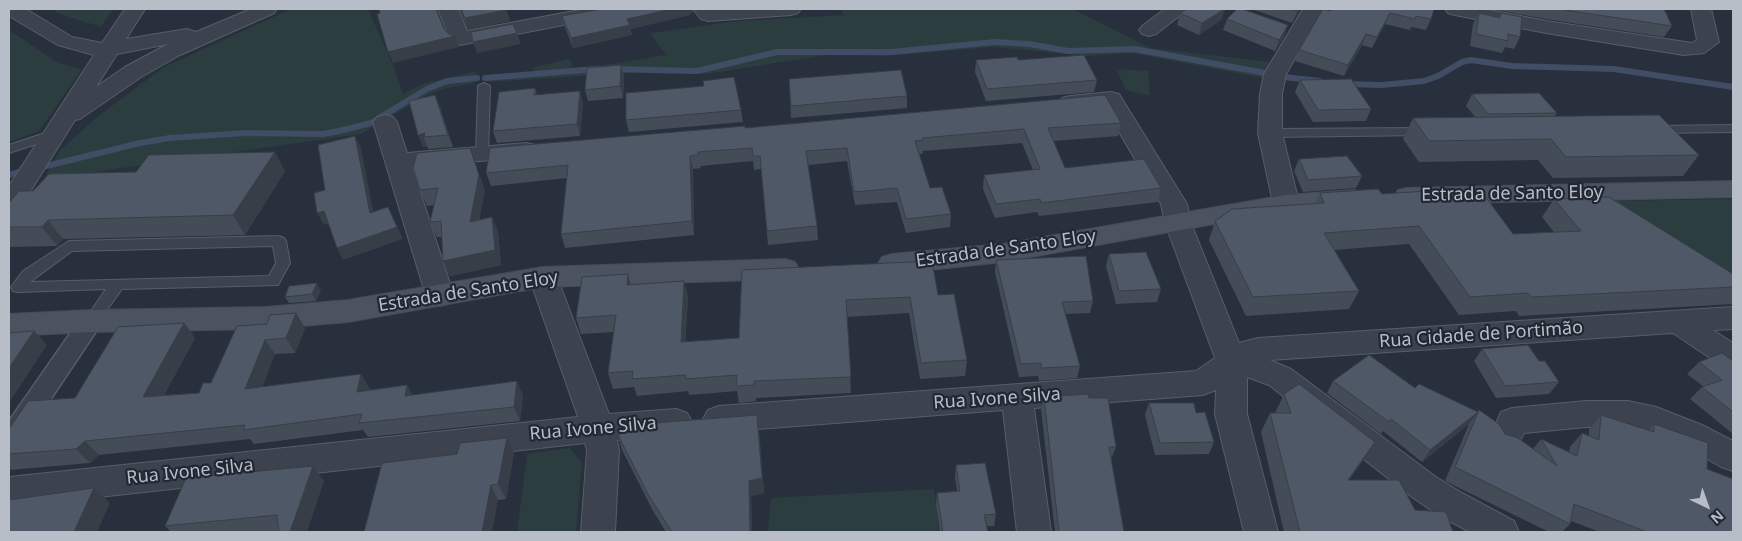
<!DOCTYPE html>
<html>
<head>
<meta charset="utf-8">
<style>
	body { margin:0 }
	#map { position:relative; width:1742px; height:541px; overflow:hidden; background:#28303d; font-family:"Noto Sans",sans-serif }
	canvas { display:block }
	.frame { position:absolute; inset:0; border:10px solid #b8bec8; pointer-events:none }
	.north { position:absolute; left:1682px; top:481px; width:50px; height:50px; -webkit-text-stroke:4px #212833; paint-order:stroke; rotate:138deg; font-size:14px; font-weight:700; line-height:20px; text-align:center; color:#b8bec8 }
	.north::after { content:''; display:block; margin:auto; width:18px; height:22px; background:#b8bec8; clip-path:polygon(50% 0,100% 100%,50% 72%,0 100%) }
</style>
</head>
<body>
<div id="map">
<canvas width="1742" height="541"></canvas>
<div class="frame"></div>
<div class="north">N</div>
</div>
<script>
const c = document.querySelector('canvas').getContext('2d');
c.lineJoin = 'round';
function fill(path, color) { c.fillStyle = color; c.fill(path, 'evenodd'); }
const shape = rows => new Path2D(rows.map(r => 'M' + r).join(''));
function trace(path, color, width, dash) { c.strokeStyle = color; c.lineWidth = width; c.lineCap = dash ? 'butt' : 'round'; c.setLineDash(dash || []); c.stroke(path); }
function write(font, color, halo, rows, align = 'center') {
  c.font = font + ' "Noto Sans",sans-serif'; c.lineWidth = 4.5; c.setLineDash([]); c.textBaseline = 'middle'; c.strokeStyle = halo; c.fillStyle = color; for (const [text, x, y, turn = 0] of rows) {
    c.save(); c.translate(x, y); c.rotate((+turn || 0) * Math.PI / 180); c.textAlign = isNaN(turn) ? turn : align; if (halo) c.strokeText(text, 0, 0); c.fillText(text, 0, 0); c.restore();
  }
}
fill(shape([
	[53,9,113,9,101,27,57,13],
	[291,9,368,9,393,65,403,94,423,84,476,71,474,83,443,89,426,96,361,134,44,179,60,150,97,117,164,67],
	[840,9,1073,9,1150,48,1270,62,1263,78,1131,53,1088,56,993,47,886,56,826,55,706,74,632,73,487,82,487,75,534,72,533,67,570,59,573,68,611,64,666,55,650,33,738,21,845,15],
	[9,30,58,63,82,69,39,131,9,142],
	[1116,69,1148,71,1150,96,1126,90],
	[1733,199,1733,285,1611,201],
	[570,448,582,463,576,532,517,532,527,454],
	[934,489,939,532,768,532,771,498]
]), '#2b3d3f');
trace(shape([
	[613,69,697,71,777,52,891,52,995,42,1029,44,1068,51,1134,49,1265,73],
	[1284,77,1320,81],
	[485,78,597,69],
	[1346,84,1382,85,1424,81,1438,76,1462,62,1471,60,1512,66,1614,69,1733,87],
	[38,168,140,143,170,138,245,133,323,134,339,131,371,123,427,89,447,81,477,78],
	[9,175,26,170]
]), '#404d64', 6);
const service = shape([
	[484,83,490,86,488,154,482,158,476,154,478,86,484,83],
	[1655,126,1733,125,1733,132,1651,133,1649,130,1651,127,1655,126],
	[1424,128,1430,132,1428,135,1270,137,1264,133,1270,129,1424,128],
	[54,130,60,134,58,137,9,153,9,145,54,130],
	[279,236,284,238,286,241,290,263,278,285,122,289,96,325,91,326,86,325,84,321,106,289,18,292,13,291,11,287,23,271,69,241,279,236],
	[273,246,276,263,269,276,30,282,72,251,273,246]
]);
const pedestrian = shape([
	[91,313,99,315,102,321,99,327,18,448,9,451,9,421,83,315,91,313]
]);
const minor = shape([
	[9,9,26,9,72,37,102,43,125,9,145,9,126,39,187,29,196,32,251,9,277,9,274,13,180,55,141,77,80,119,75,120,18,211,9,213,9,186,94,55,58,45,9,16,9,9],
	[168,44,125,67,96,87,117,54,168,44],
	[438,9,458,9,467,31,585,9,625,9,622,13,615,15,460,45,453,43,450,39,438,9],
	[693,9,801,9,798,13,791,15,708,21,701,19,693,9],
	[1165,9,1188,9,1156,34,1149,36,1142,34,1139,30,1142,26,1165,9],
	[1303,9,1323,9,1286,74,1282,94,1282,133,1299,203,1295,209,1286,211,1277,209,1273,203,1258,133,1260,94,1264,74,1303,9],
	[1445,9,1484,9,1546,21,1692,43,1697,40,1691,9,1711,9,1719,42,1704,53,1684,55,1546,33,1455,15,1448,13,1445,9],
	[1111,92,1119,94,1122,99,1187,204,1191,223,1239,343,1258,338,1733,307,1733,329,1713,330,1733,343,1733,369,1722,366,1673,333,1270,360,1291,369,1436,477,1462,493,1514,521,1519,532,1470,532,1438,515,1412,497,1269,385,1247,377,1247,414,1278,532,1244,532,1215,414,1216,390,1203,395,1034,408,1051,532,1017,532,1003,410,719,432,708,428,703,419,708,410,719,406,1196,371,1215,358,1165,223,1161,204,1104,106,1070,110,1062,108,1059,103,1062,98,1070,96,1111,92],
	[385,115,393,117,397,122,407,153,526,143,535,145,538,150,535,155,526,157,412,167,454,296,450,303,440,306,430,303,426,296,373,122,377,117,385,115],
	[543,267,553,270,557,277,609,414,676,409,687,413,692,422,687,431,676,435,617,440,619,450,615,532,581,532,587,450,585,443,9,507,9,477,578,417,529,277,533,270,543,267],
	[1586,401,1628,401,1656,407,1702,425,1733,441,1733,471,1721,467,1680,443,1652,432,1628,427,1586,427,1524,433,1517,446,1506,450,1495,446,1490,437,1501,412,1512,408,1586,401]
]);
const secondary = shape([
	[1733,181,1733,197,1407,204,1398,202,1394,196,1398,190,1407,188,1733,181],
	[1354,190,1363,192,1367,198,1363,204,1354,206,1286,211,1003,262,892,274,882,271,878,264,882,257,892,254,1003,244,1286,195,1354,190],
	[785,259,795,262,799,269,795,276,785,279,543,287,348,322,266,329,91,332,9,336,9,314,91,310,266,307,348,300,543,267,785,259]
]);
trace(service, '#575e68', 2);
trace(pedestrian, '#575e68', 3);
trace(minor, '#575e68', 2);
trace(secondary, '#454c57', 2);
fill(service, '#3c434e');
fill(pedestrian, '#3c434e');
fill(minor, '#3c434e');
fill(secondary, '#4b5260');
fill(shape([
	[460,9,506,9,510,21,468,29],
	[1225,9,1221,20,1199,35,1177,25,1180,13],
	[1252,9,1300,9,1298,13,1292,23],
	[1434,9,1431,19,1426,30,1411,27,1410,30,1385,24,1372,48,1362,45,1344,76,1295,61,1299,50,1330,11],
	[1497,9,1664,9,1672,26,1664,37,1546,19,1497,10],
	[693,12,690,13,690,15,630,29,632,35,573,48,565,27,562,16],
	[1479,13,1499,17,1501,13,1520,37,1514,49,1505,47,1502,53,1470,46,1473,24],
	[1227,19,1284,37,1275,51,1223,30],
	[976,60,1018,60,1097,80,1094,92,986,101,975,72],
	[621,65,624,77,623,98,588,101,585,90],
	[789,79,907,96,907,108,791,118],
	[1300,80,1371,109,1366,121,1313,122,1295,92],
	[535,88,537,95,583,102,580,136,497,143,493,131],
	[1472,94,1557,113,1555,116,1699,155,1683,176,1553,178,1538,160,1419,162,1403,139,1413,118,1475,117,1466,106],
	[440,107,453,147,428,149,427,146,423,147,418,135],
	[741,110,743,122,629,132,626,120],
	[1121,123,1118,136,1053,141,1065,168,1161,188,1158,202,1039,216,1037,212,995,218,983,189,984,175,1033,170,1022,143,923,151,922,154,919,154,930,188,951,214,950,227,906,233,897,202,855,205,847,161,808,165,817,226,818,240,768,245,761,169,754,170,753,161,700,166,701,168,693,169,694,235,565,248,561,234,567,178,491,186,486,173,745,128],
	[1299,159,1362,176,1356,188,1303,192,1294,171],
	[413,168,485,190,479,220,492,217,498,232,501,265,450,276,443,261,442,237,437,237,430,222,434,205,427,206,420,190],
	[285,171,245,235,63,239,57,246,9,247,9,203,33,191],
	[1320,193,1382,194,1447,197,1513,234,1554,232,1542,217,1554,199,1733,274,1733,304,1519,316,1516,311,1459,315,1409,244,1334,250,1359,291,1349,309,1246,316,1209,240,1215,221,1315,204],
	[1109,254,1161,289,1157,302,1116,304,1106,266],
	[996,260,1093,301,1090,313,1065,314,1080,366,1077,378,1039,381,1038,376,1019,377,995,272],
	[742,270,938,295,967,360,965,376,920,379,909,313,847,317,851,393,756,398,756,401,739,403,737,391,689,395,688,391,637,396,634,387,613,389,608,373,614,332,581,334,576,318,631,285,684,281,688,298,685,342,739,338],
	[321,290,316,301,289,303,285,297],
	[184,323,195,338,164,395,199,393,211,383,267,324,305,328,295,353,275,354,262,387,370,389,369,390,407,385,412,395,523,395,520,421,368,437,363,430,254,444,250,439,99,455,90,463,9,470,9,429,75,398],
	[1482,349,1539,361,1559,382,1549,394,1496,398,1474,361],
	[1733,361,1733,434,1690,399,1702,387,1704,387,1687,374,1699,362],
	[1333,381,1415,388,1478,412,1505,434,1533,449,1541,439,1569,452,1570,447,1582,433,1589,436,1589,429,1601,415,1648,431,1654,424,1707,469,1733,532,1600,532,1571,521,1570,524,1562,532,1549,532,1445,481,1469,424,1422,462,1383,431,1381,434,1327,393],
	[1284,394,1375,442,1349,480,1415,510,1453,532,1284,532,1261,432,1270,413,1275,413],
	[1044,397,1089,398,1116,447,1111,459,1124,532,1055,532,1041,409],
	[1149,403,1196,413,1214,442,1209,454,1155,455,1145,415],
	[757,415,759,431,764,493,751,496,752,532,666,532,653,511,622,450,618,435],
	[514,453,506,499,498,500,364,532],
	[956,465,996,514,994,526,987,526,988,532,940,532,936,505,937,493,957,491,955,477],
	[324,481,279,531,265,532,171,532,165,526]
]), '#444c58');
fill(shape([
	[672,9,693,9,693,12,690,13,690,15,630,29,632,35,573,48,571,38,627,19],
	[1225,9,1221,20,1199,35,1202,23],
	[1298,9,1300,9,1298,13,1292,23],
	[506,10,510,21,468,29,465,18],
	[1390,13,1385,24,1372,48,1377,37],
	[1288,25,1284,37,1275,51,1279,40],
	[517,33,521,44,477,53,473,42],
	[1366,34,1362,45,1344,76,1348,65],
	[455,36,459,47,393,63,388,52],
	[621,65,624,77,623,98,620,86],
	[580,91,583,102,580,136,577,124],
	[435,95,440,107,453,147,448,135],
	[425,133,424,137,427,146,423,147,418,135],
	[355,136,361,148,376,226,370,213],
	[470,148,485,190,476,237,470,222],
	[275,152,285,171,245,235,233,215],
	[690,156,693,169,694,235,692,221],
	[388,207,403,239,343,260,337,248],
	[324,211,330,223,324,225,317,213],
	[492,217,498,232,501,265,450,276,443,261],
	[48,220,63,239,57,246,42,227],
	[628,274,632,291,627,285],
	[684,281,688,298,684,359,681,342],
	[317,283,321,290,316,301,312,294],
	[296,313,305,328,295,353,286,338],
	[184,323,195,338,155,411,143,397],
	[34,331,47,345,9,403,9,368],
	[265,340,275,354,256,404,245,389],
	[361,374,370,389,365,406,357,392],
	[517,381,523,395,520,421,514,407],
	[407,385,415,399,405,396],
	[1478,412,1469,424,1422,462,1430,450],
	[757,415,759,431,764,493,751,496,752,532,750,532,749,481],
	[507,438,514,453,506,499,498,484],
	[85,441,99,455,90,463,76,449],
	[1375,442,1363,461,1336,499,1348,480],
	[313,466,324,481,307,532,290,532],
	[491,485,498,500,492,532,482,532],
	[94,488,110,503,97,532,74,532]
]), '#373e47');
const building = shape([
	[379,9,436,9,444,29,449,34,455,36,388,52,377,14,380,13,379,9],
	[461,9,506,9,506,10,465,18,461,9],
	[602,9,672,9,627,19,630,25,571,38,562,16,602,9],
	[1187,9,1225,9,1202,23,1180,13,1187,9],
	[1237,9,1242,9,1288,25,1279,40,1227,19,1237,9],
	[1289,9,1298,9,1296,11,1289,9],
	[1323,9,1330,11,1332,9,1434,9,1431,19,1416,16,1415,19,1390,13,1377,37,1366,34,1348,65,1299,50,1323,9],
	[1558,9,1664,9,1672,26,1558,9],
	[1479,13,1500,18,1501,13,1522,17,1520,37,1508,34,1508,41,1476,34,1479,13],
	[513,24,517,33,473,42,471,32,513,24],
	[1084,55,1097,80,987,89,976,60,1017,57,1018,60,1084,55],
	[621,65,620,86,585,90,587,68,621,65],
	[901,70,907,96,791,106,789,79,901,70],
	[734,77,741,110,626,120,626,93,704,86,703,81,734,77],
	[1351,79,1371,109,1318,110,1300,80,1351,79],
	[535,88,534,95,580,91,577,124,493,131,499,92,535,88],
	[1539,93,1557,113,1488,114,1472,94,1539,93],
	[435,95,448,135,424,137,425,133,418,135,409,101,435,95],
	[1105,95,1121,123,1048,128,1065,168,1144,159,1161,188,1041,203,1040,199,996,204,984,175,1040,169,1024,129,922,138,923,140,915,141,930,188,942,187,951,214,906,219,897,188,854,192,847,148,806,151,817,226,767,231,760,156,753,156,752,148,698,152,698,155,690,156,692,221,561,234,568,165,486,173,490,148,745,126,745,128,1105,95],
	[1659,115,1699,155,1566,157,1551,139,1429,141,1413,118,1501,117,1659,115],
	[355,136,370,213,388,207,397,227,337,248,324,211,317,213,314,193,325,190,318,145,355,136],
	[470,148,479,175,470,222,492,217,495,250,443,261,441,221,430,222,438,188,420,190,413,168,417,153,470,148],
	[275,152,233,215,48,220,42,227,9,227,9,203,19,191,33,191,49,174,136,172,149,155,275,152],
	[1347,156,1362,176,1308,180,1299,159,1347,156],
	[1378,189,1382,194,1441,190,1447,197,1485,196,1513,234,1581,231,1554,199,1609,197,1733,274,1733,287,1532,297,1528,293,1470,297,1419,226,1324,233,1359,291,1253,297,1215,221,1232,209,1324,203,1320,193,1378,189],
	[1146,252,1161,289,1119,291,1109,254,1146,252],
	[1086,256,1093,301,1062,302,1080,366,1041,368,1041,363,1021,364,996,260,1086,256],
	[932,261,938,295,954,294,967,360,921,363,910,297,846,300,851,377,754,381,754,385,736,386,737,375,686,379,686,375,632,379,633,371,608,373,616,315,576,318,582,277,628,274,627,285,684,281,681,342,739,338,742,270,932,261],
	[317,283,312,294,285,297,289,286,317,283],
	[296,313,286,338,265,340,245,389,361,374,357,392,407,385,405,396,517,381,514,407,359,423,362,414,243,430,245,425,85,441,76,449,9,454,9,429,28,401,75,398,118,327,184,323,143,397,199,393,203,383,211,383,237,326,267,324,270,315,296,313],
	[34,331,9,368,9,333,34,331],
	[1528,345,1539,361,1545,361,1559,382,1505,386,1482,349,1528,345],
	[1722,353,1733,361,1733,412,1702,387,1722,380,1699,362,1722,353],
	[1369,355,1415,388,1419,384,1478,412,1430,450,1391,419,1389,422,1333,381,1369,355],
	[1299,384,1375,442,1348,480,1399,480,1415,510,1446,512,1453,532,1300,532,1270,413,1291,413,1284,394,1299,384],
	[1088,394,1089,398,1108,398,1116,447,1109,447,1124,532,1059,532,1044,397,1088,394],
	[1149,403,1194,403,1196,413,1205,412,1214,442,1160,443,1149,403],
	[1479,410,1499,424,1505,434,1518,438,1557,466,1541,439,1577,456,1582,433,1599,440,1601,415,1654,432,1654,424,1708,443,1707,469,1733,479,1733,532,1647,532,1574,504,1570,524,1455,467,1479,410],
	[757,415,762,478,749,481,750,532,672,532,649,496,618,435,641,424,757,415],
	[507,438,498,484,491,485,482,532,364,532,382,463,457,454,460,443,507,438],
	[985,463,996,514,984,515,988,532,943,532,937,493,960,491,956,465,985,463],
	[313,466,290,532,279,532,277,515,165,526,186,478,313,466],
	[94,488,74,532,9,532,9,500,94,488]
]);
fill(building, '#4f5866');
trace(building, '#373e47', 1);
write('18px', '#b8bec8', '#212833', [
	["Estrada de Santo Eloy",1512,194,-1],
	["Estrada de Santo Eloy",1006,249,-8],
	["Estrada de Santo Eloy",468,292,-9],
	["Rua Cidade de Portimão",1481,335,-4],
	["Rua Ivone Silva",997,399,-4],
	["Rua Ivone Silva",593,429,-5],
	["Rua Ivone Silva",190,472,-6]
]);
</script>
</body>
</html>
